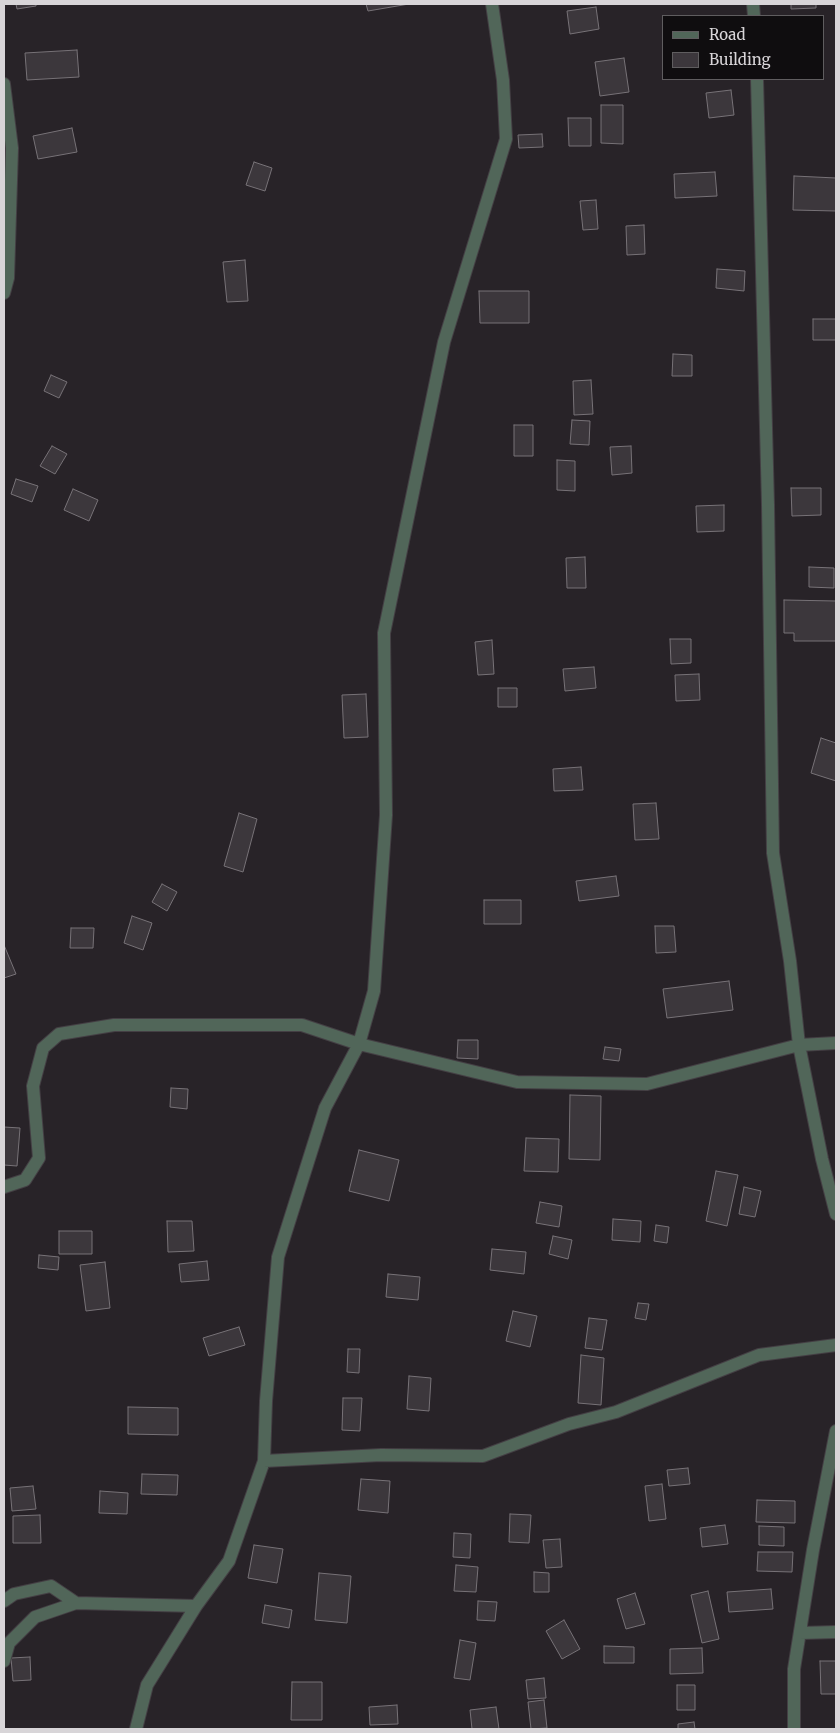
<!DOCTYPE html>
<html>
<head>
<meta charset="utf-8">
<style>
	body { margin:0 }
	#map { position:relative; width:840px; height:1733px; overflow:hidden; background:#282328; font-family:Merriweather,serif }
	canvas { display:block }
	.frame { position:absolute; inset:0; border:5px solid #d8d5d8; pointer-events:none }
	.legend { position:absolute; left:662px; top:15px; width:162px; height:65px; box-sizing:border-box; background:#0f0d0f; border:1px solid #5f5d5f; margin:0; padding:6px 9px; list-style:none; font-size:15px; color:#d8d5d8 }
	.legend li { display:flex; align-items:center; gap:10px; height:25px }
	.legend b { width:25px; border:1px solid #5f5d5f }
</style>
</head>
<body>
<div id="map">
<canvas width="840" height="1733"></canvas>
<div class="frame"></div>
<ul class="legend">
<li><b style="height:6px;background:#516659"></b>Road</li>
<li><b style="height:14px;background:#3c373c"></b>Building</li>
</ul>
</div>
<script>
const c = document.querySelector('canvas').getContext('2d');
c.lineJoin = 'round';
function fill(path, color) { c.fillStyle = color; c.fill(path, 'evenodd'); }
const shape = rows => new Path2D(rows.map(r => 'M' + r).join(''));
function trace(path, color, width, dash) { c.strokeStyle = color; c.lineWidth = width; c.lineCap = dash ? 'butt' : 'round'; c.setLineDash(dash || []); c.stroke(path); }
const building = shape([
	[16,4,36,4,36,6,17,9,16,4],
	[366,4,409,4,368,11,366,4],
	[791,4,816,4,816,8,791,9,791,4],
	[596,7,599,29,570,34,567,11,596,7],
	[77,50,79,77,27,80,25,53,77,50],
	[624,58,629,92,600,96,595,62,624,58],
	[731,90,734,115,709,118,706,93,731,90],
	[601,105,623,105,623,144,601,143,601,105],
	[568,118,591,118,591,146,569,146,568,118],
	[72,128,77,152,38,159,33,136,72,128],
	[542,134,543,147,519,148,518,135,542,134],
	[254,162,272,168,265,191,246,185,254,162],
	[715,172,717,196,675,198,674,174,715,172],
	[794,176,836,178,836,211,793,210,794,176],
	[596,200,598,229,583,230,580,201,596,200],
	[644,225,645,254,627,255,626,226,644,225],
	[245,260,248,301,227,302,223,262,245,260],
	[717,269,745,271,744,291,716,288,717,269],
	[479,291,529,291,529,323,480,323,479,291],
	[813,319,836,319,836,340,813,340,813,319],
	[673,354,692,355,692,376,672,376,673,354],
	[51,375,67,382,59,398,44,391,51,375],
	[591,380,593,414,574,415,573,381,591,380],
	[572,420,590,421,589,445,570,444,572,420],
	[514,425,533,425,533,456,514,456,514,425],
	[52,446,67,454,55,474,40,466,52,446],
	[631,446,632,473,612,475,610,447,631,446],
	[557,460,575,461,575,491,557,490,557,460],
	[16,479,38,486,32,502,11,494,16,479],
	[791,488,821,488,821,515,792,516,791,488],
	[73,489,98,500,89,521,64,510,73,489],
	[724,505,724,531,697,532,696,506,724,505],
	[585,557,586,588,567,588,566,558,585,557],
	[809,567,834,568,834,588,809,587,809,567],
	[784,600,836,601,836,641,794,641,794,633,784,633,784,600],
	[670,639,691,639,691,663,671,664,670,639],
	[492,640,494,674,478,675,475,642,492,640],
	[594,667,596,688,565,691,563,669,594,667],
	[699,674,700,700,676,701,675,675,699,674],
	[498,688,517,688,517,707,498,707,498,688],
	[366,694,368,737,344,738,342,695,366,694],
	[821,738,836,743,836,781,811,773,821,738],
	[581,767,583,790,554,791,553,769,581,767],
	[656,803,659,839,635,840,633,804,656,803],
	[239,813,257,819,243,872,224,866,239,813],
	[616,876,619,896,579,901,576,881,616,876],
	[162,884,177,892,167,911,152,902,162,884],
	[484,900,521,900,521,924,484,924,484,900],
	[132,916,152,923,143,950,124,943,132,916],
	[655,926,674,926,676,952,656,953,655,926],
	[71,928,94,928,93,948,70,948,71,928],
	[4,945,16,974,4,978,4,945],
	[729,981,733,1010,667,1018,663,989,729,981],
	[458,1040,478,1040,478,1059,457,1058,458,1040],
	[605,1047,621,1049,619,1061,603,1059,605,1047],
	[171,1088,188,1089,187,1109,170,1107,171,1088],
	[570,1095,601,1096,600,1160,569,1159,570,1095],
	[4,1127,20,1128,17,1166,4,1165,4,1127],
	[526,1138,559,1139,558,1172,524,1171,526,1138],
	[359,1150,399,1160,389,1201,349,1191,359,1150],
	[716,1171,738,1175,727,1226,706,1221,716,1171],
	[744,1187,761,1191,755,1217,739,1214,744,1187],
	[540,1202,562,1206,559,1227,536,1223,540,1202],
	[613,1219,641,1221,640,1242,612,1240,613,1219],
	[167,1221,192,1221,194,1251,168,1252,167,1221],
	[656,1225,669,1227,667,1243,654,1241,656,1225],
	[59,1231,92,1231,92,1254,59,1254,59,1231],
	[553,1236,572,1240,568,1259,549,1254,553,1236],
	[492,1249,526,1252,524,1274,490,1270,492,1249],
	[39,1255,59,1257,58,1270,38,1268,39,1255],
	[207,1261,209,1280,181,1282,179,1264,207,1261],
	[105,1262,110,1308,86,1311,80,1265,105,1262],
	[388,1274,420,1277,418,1300,386,1297,388,1274],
	[638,1303,649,1304,646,1320,635,1318,638,1303],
	[513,1311,537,1316,530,1347,506,1341,513,1311],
	[589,1318,607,1320,602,1350,585,1348,589,1318],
	[239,1327,245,1345,209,1356,203,1338,239,1327],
	[348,1349,360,1349,359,1373,347,1372,348,1349],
	[581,1355,604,1358,601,1405,578,1403,581,1355],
	[409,1376,431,1378,429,1411,407,1409,409,1376],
	[343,1398,362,1398,360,1431,342,1430,343,1398],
	[128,1407,178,1408,178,1435,128,1434,128,1407],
	[688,1468,690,1484,669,1486,667,1470,688,1468],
	[142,1474,178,1475,177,1495,141,1494,142,1474],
	[361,1479,390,1481,388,1513,358,1510,361,1479],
	[662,1484,666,1519,649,1521,645,1486,662,1484],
	[33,1486,36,1509,12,1511,10,1488,33,1486],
	[100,1491,128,1493,127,1514,99,1513,100,1491],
	[757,1500,795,1501,795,1523,756,1522,757,1500],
	[510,1514,531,1515,529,1543,509,1542,510,1514],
	[40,1515,41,1543,13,1543,13,1516,40,1515],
	[725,1525,728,1544,702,1547,700,1528,725,1525],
	[759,1526,784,1527,784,1546,759,1545,759,1526],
	[454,1533,471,1534,470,1558,453,1557,454,1533],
	[560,1539,562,1567,546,1568,543,1540,560,1539],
	[254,1545,283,1549,277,1583,248,1578,254,1545],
	[758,1552,793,1552,792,1572,757,1571,758,1552],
	[456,1565,478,1567,476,1592,454,1591,456,1565],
	[534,1572,549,1573,549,1592,534,1592,534,1572],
	[319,1573,351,1576,347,1623,315,1620,319,1573],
	[771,1589,773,1609,729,1612,727,1592,771,1589],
	[708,1591,719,1639,702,1643,691,1595,708,1591],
	[635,1593,645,1624,626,1629,617,1599,635,1593],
	[478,1601,497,1602,495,1621,477,1620,478,1601],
	[265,1605,292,1610,289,1628,262,1623,265,1605],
	[564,1620,580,1649,562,1659,546,1631,564,1620],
	[460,1640,476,1643,470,1680,454,1678,460,1640],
	[604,1646,634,1647,634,1663,604,1663,604,1646],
	[702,1648,703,1673,670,1674,670,1649,702,1648],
	[30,1657,31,1680,13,1681,11,1658,30,1657],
	[820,1661,836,1661,836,1694,821,1694,820,1661],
	[544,1678,546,1698,528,1699,526,1680,544,1678],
	[292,1682,322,1682,322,1720,291,1720,292,1682],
	[677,1685,695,1685,695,1710,677,1710,677,1685],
	[544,1700,547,1728,531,1729,528,1702,544,1700],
	[397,1705,398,1724,370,1725,369,1707,397,1705],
	[496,1707,499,1729,472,1729,470,1710,496,1707],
	[694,1722,695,1729,678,1729,678,1724,694,1722]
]);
fill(building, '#3c373c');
trace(building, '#777277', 1);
const street = shape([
	[753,4,754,16],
	[757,79,768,505,773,853,790,961,799,1045,822,1159,836,1214],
	[4,84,12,148,8,278,4,293],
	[4,1187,25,1180,39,1158,33,1086,43,1048,59,1034,114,1025,302,1025,359,1044,517,1082,647,1084,799,1045,836,1043],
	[264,1461,381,1455,483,1456,569,1424,616,1412,759,1355,836,1345],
	[4,1601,14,1594,51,1586,76,1603],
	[800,1633,836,1632],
	[4,1661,9,1643,35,1617,76,1603,196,1606],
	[136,1729,147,1685,196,1606,229,1561,264,1461,266,1401,278,1257,325,1108,359,1044,374,991,386,815,384,633,444,342,506,139,503,80,492,4],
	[794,1729,794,1669,813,1550,836,1431]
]);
trace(street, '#443f44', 14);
trace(street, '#516659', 12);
</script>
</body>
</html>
